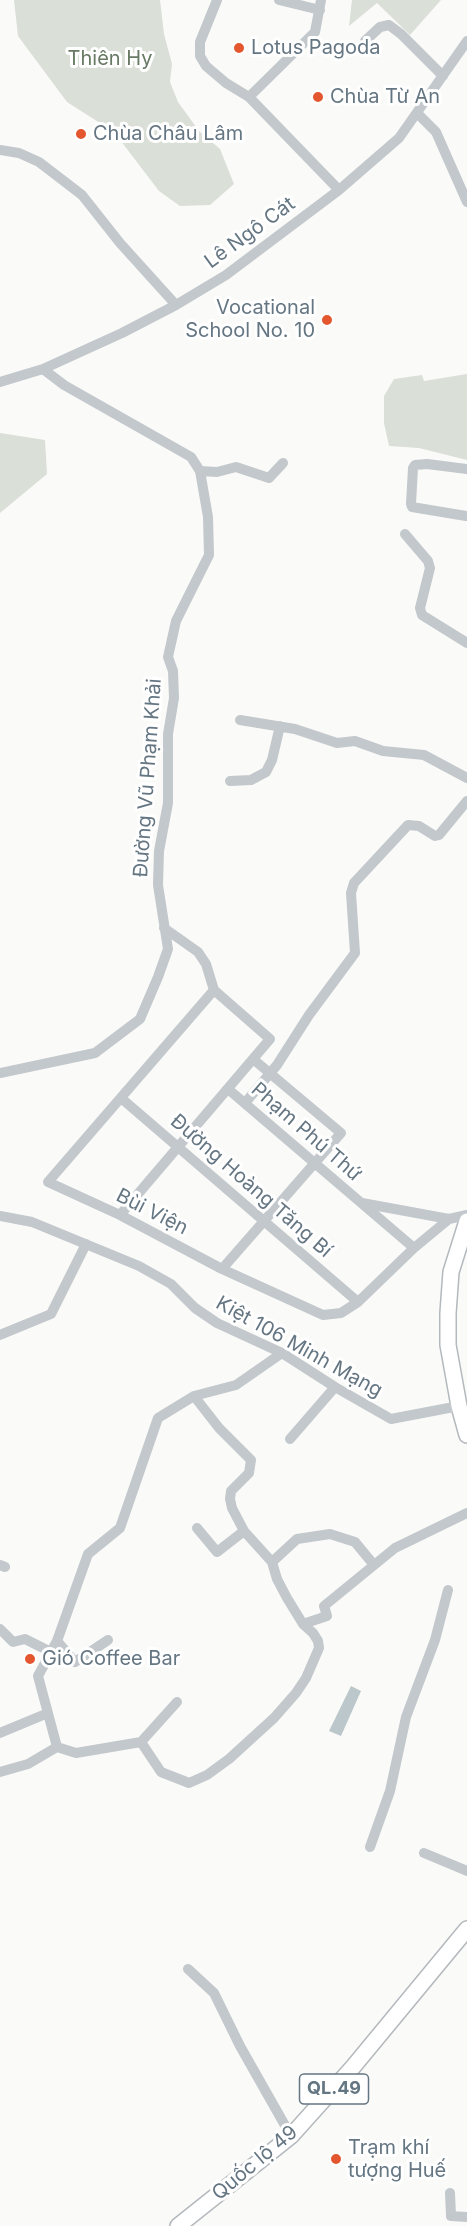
<!DOCTYPE html>
<html>
<head>
<meta charset="utf-8">
<style>
	body { margin:0 }
	canvas { display:block; background:#fafaf8 }
</style>
</head>
<body>
<canvas width="467" height="2226"></canvas>
<script>
const c = document.querySelector('canvas').getContext('2d');
c.lineJoin = 'round';
function fill(path, color) { c.fillStyle = color; c.fill(path, 'evenodd'); }
const shape = rows => new Path2D(rows.map(r => 'M' + r).join(''));
function trace(path, color, width, dash) { c.strokeStyle = color; c.lineWidth = width; c.lineCap = dash ? 'butt' : 'round'; c.setLineDash(dash || []); c.stroke(path); }
function write(font, color, halo, rows, align = 'center') {
  c.font = font + ' Inter,sans-serif'; c.lineWidth = 6; c.setLineDash([]); c.textBaseline = 'middle'; c.strokeStyle = halo; c.fillStyle = color; for (const [text, x, y, turn = 0] of rows) {
    c.save(); c.translate(x, y); c.rotate((+turn || 0) * Math.PI / 180); c.textAlign = isNaN(turn) ? turn : align; if (halo) c.strokeText(text, 0, 0); c.fillText(text, 0, 0); c.restore();
  }
}
fill(shape([
	[14,0,160,0,164,34,172,64,170,82,178,102,199,131,220,149,234,184,210,205,180,206,159,191,114,132,67,102,18,36],
	[352,0,441,0,410,35,377,3,349,26],
	[467,374,467,460,419,448,389,446,384,423,384,396,394,379,422,375,424,381],
	[0,433,45,440,47,474,0,513]
]), '#dadfd7');
fill(shape([
	[351,1686,361,1691,341,1736,329,1731]
]), '#bbc7cb');
const highway = shape([
	[467,1221,451,1272,448,1313,448,1345,459,1406,467,1435],
	[178,2226,291,2136,353,2067,467,1929]
]);
trace(highway, '#b4b9bd', 18);
trace(shape([
	[217,0,200,42,200,56,206,66,226,83,249,97],
	[279,0,320,10],
	[321,0,315,32,249,97,339,190],
	[365,41,380,27,389,25,401,34,443,76],
	[417,113,436,132,467,202],
	[0,150,19,153,39,162,82,195,120,243,176,305],
	[0,382,43,369,122,333,176,305,226,275,339,190,399,138,467,41],
	[200,471,217,472,236,467,269,478,283,463],
	[466,516,412,507,411,504,413,468,415,465,427,464,467,469],
	[405,534,428,561,430,568,420,608,422,615,467,643],
	[240,720,295,729,337,743,355,741,383,751,424,755,467,778],
	[230,781,251,780,266,772,272,760,280,726],
	[164,928,198,952,206,964,214,990],
	[214,990,48,1182,120,1215,222,1269,323,1315,341,1313,358,1302,414,1248,449,1219],
	[0,1073,95,1053,140,1019,158,977,168,949,158,885,159,851,168,803,168,734,174,698,173,671,168,657,176,621,209,555,208,517,200,471,191,457,64,385,43,369],
	[228,1089,414,1248],
	[121,1098,358,1302],
	[245,1103,277,1065,309,1015,355,953,351,893,354,883,408,825,419,826,435,836,439,835,467,801],
	[362,1203,449,1219,467,1215],
	[120,1215,270,1039,214,990],
	[0,1216,32,1222,139,1266,171,1284,195,1308,217,1323,282,1353,335,1387,391,1419,459,1406],
	[222,1269,341,1133,253,1059],
	[0,1335,51,1314,86,1244],
	[194,1396,219,1428,251,1460,249,1473,231,1491,230,1499,232,1508,244,1531,272,1562,297,1539,330,1534,355,1542,374,1565],
	[290,1439,335,1387],
	[197,1528,217,1552,244,1531],
	[0,1565,5,1567],
	[303,1624,327,1616,324,1606,395,1548,467,1513],
	[0,1629,13,1642,25,1639,51,1652],
	[57,1641,75,1662,108,1640],
	[0,1733,48,1713],
	[141,1742,161,1772,189,1783,207,1775,229,1759,274,1718,296,1693,306,1678,319,1648,318,1641,313,1633,303,1624,287,1598,277,1579,272,1562],
	[57,1747,38,1676,57,1641,88,1554,120,1528,158,1418,194,1396,236,1385,282,1353],
	[0,1772,28,1764,57,1747,76,1753,141,1742,177,1702],
	[370,1847,390,1791,406,1717,435,1640,448,1590],
	[424,1853,467,1871],
	[188,1969,214,1993,240,2046,291,2136],
	[450,2193,451,2216,467,2217]
]), '#c3c8cc', 10);
trace(highway, '#fff', 15);
for (const [x, y, r, color] of [
	[239,48,6,"#e4572e"],
	[318,97,6,"#e4572e"],
	[81,134,6,"#e4572e"],
	[327,320,6,"#e4572e"],
	[30,1659,6,"#e4572e"],
	[336,2159,6,"#e4572e"]
]) { const dot = new Path2D(); dot.arc(x, y, r, 0, 2 * Math.PI); c.fillStyle = color; c.fill(dot); trace(dot, '#fff', 2); }
for (const [x, y, w] of [
	[334,2089,69]
]) { const box = new Path2D(); box.roundRect(x - w / 2, y - 15, w, 30, 4.5); c.fillStyle = '#fff'; c.fill(box); trace(box, '#657683', 1.5); }
write('bold 18px', '#657683', null, [
	["QL.49",334,2089]
]);
write('20px', '#657683', '#fff', [
	["Lotus Pagoda",251,48],
	["Chùa Từ An",330,97],
	["Chùa Châu Lâm",93,134],
	["Vocational",315,308,"right"],
	["School No. 10",315,331,"right"],
	["Gió Coffee Bar",42,1659],
	["Trạm khí",348,2148],
	["tượng Huế",348,2171]
], 'left');
write('20px', '#687a64', '#fff', [
	["Thiên Hy",110,59]
]);
write('20px', '#657683', '#fff', [
	["Lê Ngô Cát",250,233,-36],
	["Đường Vũ Phạm Khải",148,778,-86],
	["Phạm Phú Thứ",306,1132,41],
	["Đường Hoàng Tăng Bí",251,1186,41],
	["Bùi Viện",152,1212,27],
	["Kiệt 106 Minh Mạng",299,1347,29],
	["Quốc lộ 49",255,2163,-40]
]);
</script>
</body>
</html>
